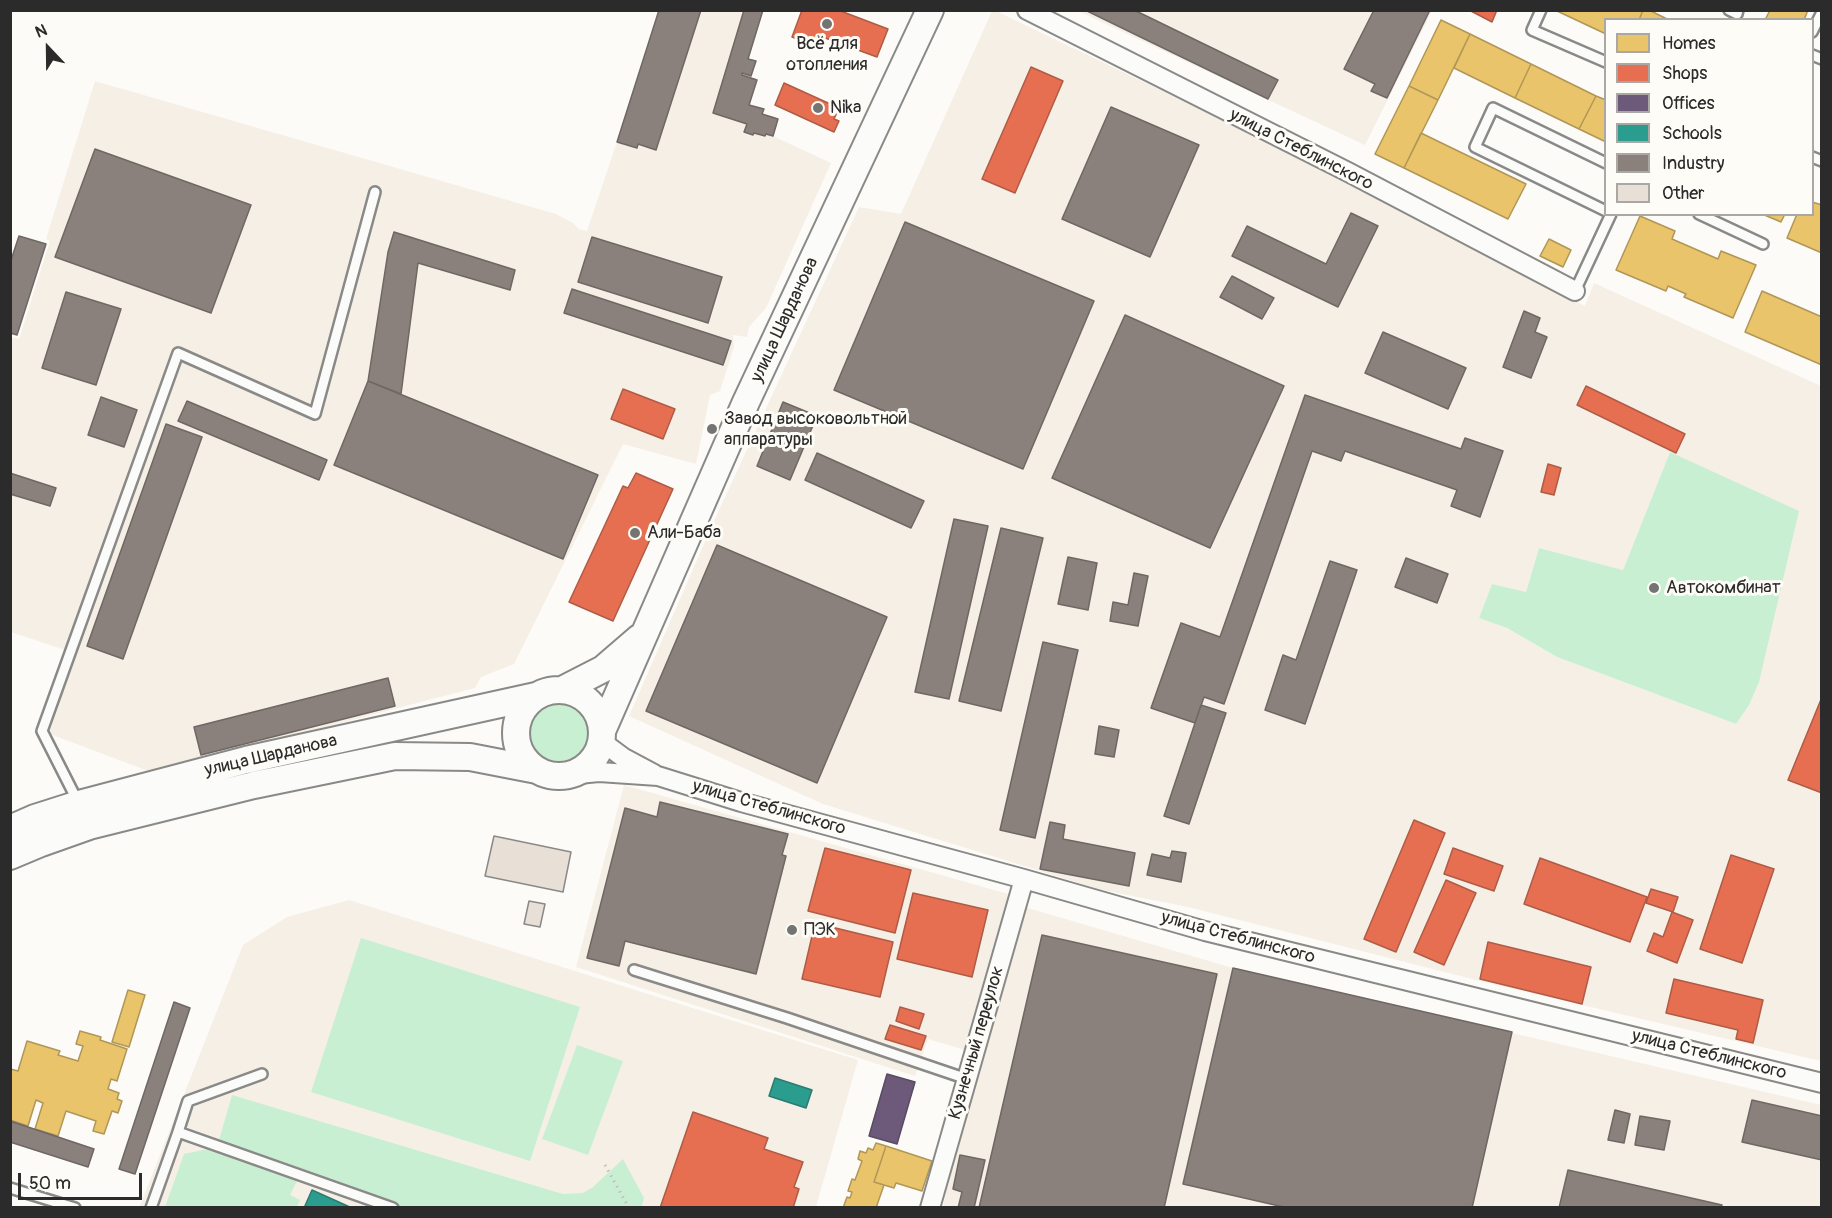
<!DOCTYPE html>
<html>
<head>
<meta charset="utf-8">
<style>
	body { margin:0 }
	#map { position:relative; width:1832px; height:1218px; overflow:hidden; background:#fcfbf8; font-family:Pangolin,sans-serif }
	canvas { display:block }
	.frame { position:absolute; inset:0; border:12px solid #2b2b2b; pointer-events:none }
	.legend { position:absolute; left:1604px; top:18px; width:210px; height:198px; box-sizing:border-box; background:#fdfcf7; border:2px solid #a9a8a5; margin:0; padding:8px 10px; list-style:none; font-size:18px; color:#2b2b2b }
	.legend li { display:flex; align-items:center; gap:12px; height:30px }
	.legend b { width:30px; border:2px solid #a9a8a5 }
	.north { position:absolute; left:18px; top:18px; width:60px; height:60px; -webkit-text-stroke:4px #fdfcf7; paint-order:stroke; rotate:338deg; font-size:16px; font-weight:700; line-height:24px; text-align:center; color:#2b2b2b }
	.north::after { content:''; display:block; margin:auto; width:21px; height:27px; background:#2b2b2b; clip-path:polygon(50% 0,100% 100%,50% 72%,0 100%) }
	.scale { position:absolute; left:18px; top:1173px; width:124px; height:27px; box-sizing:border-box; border:3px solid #2b2b2b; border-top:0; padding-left:8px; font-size:18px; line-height:21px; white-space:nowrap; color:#2b2b2b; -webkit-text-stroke:4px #fdfcf7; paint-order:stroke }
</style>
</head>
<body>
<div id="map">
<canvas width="1832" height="1218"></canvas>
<div class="frame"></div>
<ul class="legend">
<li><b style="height:16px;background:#e9c46a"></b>Homes</li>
<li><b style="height:16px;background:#e76f51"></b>Shops</li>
<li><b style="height:16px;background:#6d597a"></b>Offices</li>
<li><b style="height:16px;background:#2a9d8f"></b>Schools</li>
<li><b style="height:16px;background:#8a817c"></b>Industry</li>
<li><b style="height:16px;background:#e8dfd6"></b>Other</li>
</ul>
<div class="north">N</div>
<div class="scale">50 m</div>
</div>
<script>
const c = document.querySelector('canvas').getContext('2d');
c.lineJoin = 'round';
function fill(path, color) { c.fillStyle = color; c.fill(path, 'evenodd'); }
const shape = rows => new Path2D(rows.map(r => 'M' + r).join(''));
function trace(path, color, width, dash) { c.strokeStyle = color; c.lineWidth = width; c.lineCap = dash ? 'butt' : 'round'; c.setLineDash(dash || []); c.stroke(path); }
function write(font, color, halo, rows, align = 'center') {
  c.font = font + ' Pangolin,sans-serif'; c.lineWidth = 6; c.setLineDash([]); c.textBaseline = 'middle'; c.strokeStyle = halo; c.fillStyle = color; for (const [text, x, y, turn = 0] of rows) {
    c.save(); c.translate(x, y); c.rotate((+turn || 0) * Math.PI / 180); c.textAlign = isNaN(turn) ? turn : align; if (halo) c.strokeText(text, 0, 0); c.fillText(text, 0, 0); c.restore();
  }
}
fill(shape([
	[659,11,763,11,748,59,756,61,751,76,743,74,742,75,757,80,750,105,764,109,763,114,778,119,773,136,831,163,766,308,749,327,747,337,733,335,734,347,720,391,710,395,696,464,623,444,514,664,481,677,475,688,151,772,42,731,71,652,11,632,10,337,19,339,50,241,46,239,95,81,556,214,573,223,579,229,587,231,617,142],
	[992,11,996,11,1225,121,1585,306,1594,283,1821,386,1821,1061,1480,981,1188,907,1102,890,823,804,629,716,714,521,859,207,901,214],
	[1670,452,1736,724,1557,657,1507,628,1479,618,1492,584,1526,592,1539,548,1623,570],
	[1078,11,1432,11,1365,145],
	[624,785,1008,894,968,1051,928,1039,915,1076,576,967],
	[349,900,858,1060,816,1207,139,1208,243,945,287,917],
	[1021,906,1233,968,1821,1105,1821,1207,943,1208,953,1157]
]), '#f6efe5');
fill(shape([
	[1670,452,1799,511,1759,682,1749,705,1736,724,1557,657,1507,628,1479,618,1492,584,1526,592,1539,548,1623,570],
	'530 732a29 29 0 1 1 58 0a29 29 0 1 1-58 0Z',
	[361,938,580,1007,530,1161,311,1092],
	[577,1045,623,1061,588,1155,542,1139],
	[232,1095,563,1194,583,1193,593,1187,623,1159,644,1198,641,1208,385,1207,302,1171,290,1195,300,1200,297,1207,165,1207,184,1154,217,1147]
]), '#c9efd2');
const homes = shape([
	[1643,10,1649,10,1669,20,1639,20,1643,10],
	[1643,10,1639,20,1606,20,1606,34,1557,11,1643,10],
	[1770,10,1808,10,1804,20,1765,20,1770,10],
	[1441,20,1470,34,1438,100,1409,86,1441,20],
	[1470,34,1531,64,1515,98,1454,68,1470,34],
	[1531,64,1596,96,1579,129,1515,98,1531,64],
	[1409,86,1438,100,1404,168,1375,154,1409,86],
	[1596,96,1606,100,1606,142,1579,129,1596,96],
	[1421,133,1526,184,1508,219,1404,168,1421,133],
	[1812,202,1822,205,1822,253,1787,238,1797,214,1812,214,1812,202],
	[1762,214,1785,214,1781,222,1762,214],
	[1640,216,1675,231,1672,239,1718,259,1721,251,1756,265,1733,318,1684,297,1686,294,1668,286,1666,291,1616,270,1640,216],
	[1549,239,1571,250,1563,267,1540,256,1549,239],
	[1762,291,1822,317,1822,365,1745,332,1762,291],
	[128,990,145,995,129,1047,112,1042,128,990],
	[80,1031,101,1037,100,1040,127,1049,117,1081,111,1079,108,1089,119,1093,117,1099,122,1101,118,1113,112,1111,104,1134,93,1131,96,1121,66,1111,58,1136,35,1129,43,1103,36,1100,28,1126,10,1120,10,1069,18,1071,27,1041,60,1051,58,1055,78,1061,83,1046,76,1044,80,1031],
	[876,1143,886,1146,874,1182,884,1185,876,1208,843,1208,847,1197,850,1198,852,1192,848,1191,852,1179,855,1180,862,1161,858,1159,860,1151,866,1153,868,1148,873,1150,876,1143],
	[886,1146,932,1161,922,1191,896,1183,894,1188,874,1182,886,1146]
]);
fill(homes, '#e9c46a');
trace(homes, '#b09657', 1.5);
const shops = shape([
	[802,10,838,10,888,29,877,57,817,35,814,45,792,37,802,10],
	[1469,10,1497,10,1492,22,1469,10],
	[1031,67,1063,81,1015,193,982,179,1031,67],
	[784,83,839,108,834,119,839,121,834,132,775,105,784,83],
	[1586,386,1685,434,1676,453,1577,405,1586,386],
	[623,389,675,409,663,439,611,419,623,389],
	[1548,464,1561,468,1554,495,1541,492,1548,464],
	[636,473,673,489,613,621,569,602,623,486,628,488,636,473],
	[1822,697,1822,793,1788,780,1822,697],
	[1414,820,1445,833,1396,952,1364,939,1414,820],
	[825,848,911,870,895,933,808,911,825,848],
	[1453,848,1503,866,1494,891,1444,874,1453,848],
	[1731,855,1774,869,1742,963,1700,949,1731,855],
	[1540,858,1647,897,1630,942,1524,904,1540,858],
	[1446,880,1476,893,1444,965,1414,952,1446,880],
	[1651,889,1678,897,1673,912,1646,903,1651,889],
	[913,893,988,910,972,977,897,959,913,893],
	[1672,912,1693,920,1677,963,1647,951,1654,933,1663,937,1672,912],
	[815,923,893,942,880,997,802,979,815,923],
	[1488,942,1591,967,1582,1004,1480,979,1488,942],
	[1674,979,1763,1000,1753,1043,1736,1039,1738,1030,1666,1013,1674,979],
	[900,1007,924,1014,919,1029,896,1021,900,1007],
	[890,1025,926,1036,921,1050,885,1039,890,1025],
	[693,1112,768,1138,764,1149,803,1162,794,1187,799,1189,793,1208,660,1208,693,1112]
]);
fill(shops, '#e76f51');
trace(shops, '#af5b46', 1.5);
const offices = shape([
	[887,1074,915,1082,897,1144,869,1136,887,1074]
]);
fill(offices, '#6d597a');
trace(offices, '#594b62', 1.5);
const schools = shape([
	[775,1078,812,1090,806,1108,769,1096,775,1078],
	[312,1190,352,1208,304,1208,312,1190]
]);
fill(schools, '#2a9d8f');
trace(schools, '#2a7b71', 1.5);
const industry = shape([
	[659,10,701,10,656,150,638,144,637,148,617,142,659,10],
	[744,10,763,10,748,59,756,61,751,76,742,73,742,75,757,80,749,105,764,109,762,114,778,119,773,136,766,134,765,136,754,133,753,135,744,132,747,124,713,113,744,10],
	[1085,10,1134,10,1278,80,1268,99,1085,10],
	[1374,10,1430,10,1387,98,1371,91,1375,84,1344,69,1374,10],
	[1111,107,1199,145,1150,257,1062,219,1111,107],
	[95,149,251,205,211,313,55,257,95,149],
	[1351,213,1378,226,1338,307,1232,256,1247,226,1326,264,1351,213],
	[905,222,1094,301,1023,469,834,390,905,222],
	[394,232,515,270,510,290,418,263,401,394,368,381,388,252,394,232],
	[19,236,46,244,17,335,10,333,10,263,19,236],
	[592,237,722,277,708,323,578,282,592,237],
	[1232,276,1274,298,1262,319,1220,297,1232,276],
	[572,289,731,341,723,365,564,313,572,289],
	[66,292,121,309,96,385,42,368,66,292],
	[1524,311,1540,318,1535,332,1547,337,1531,378,1503,367,1524,311],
	[1125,315,1284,386,1210,548,1052,478,1125,315],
	[1383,332,1466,368,1448,409,1365,373,1383,332],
	[368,381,598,475,563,559,334,465,368,381],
	[1305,395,1461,449,1465,438,1503,451,1480,517,1451,506,1457,490,1345,451,1341,461,1312,451,1224,704,1204,697,1195,723,1151,708,1181,623,1220,637,1305,395],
	[101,397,137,410,124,447,88,435,101,397],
	[187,401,327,460,319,480,178,421,187,401],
	[783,402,817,416,790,480,757,466,783,402],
	[166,424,202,437,123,659,87,646,166,424],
	[817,453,924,501,911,528,805,480,817,453],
	[10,473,56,488,50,506,10,494,10,473],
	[954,519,988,526,949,699,915,692,954,519],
	[1001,528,1043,538,1001,711,959,701,1001,528],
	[717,545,887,617,817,783,646,711,717,545],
	[1068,557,1097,563,1088,610,1058,604,1068,557],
	[1406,558,1448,574,1437,603,1395,587,1406,558],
	[1330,561,1357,570,1305,724,1265,710,1283,655,1296,660,1330,561],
	[1134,573,1148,576,1138,626,1110,621,1113,602,1128,605,1134,573],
	[1043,642,1078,650,1035,838,1000,830,1043,642],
	[388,678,395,706,201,755,194,727,388,678],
	[1201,705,1226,713,1189,824,1164,816,1201,705],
	[1099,726,1119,730,1114,757,1095,754,1099,726],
	[660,802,788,834,782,855,786,856,756,974,625,941,619,966,587,958,625,808,657,817,660,802],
	[1050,822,1065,825,1063,839,1135,853,1129,886,1040,869,1050,822],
	[1172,851,1186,853,1181,882,1147,875,1152,854,1170,858,1172,851],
	[1042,935,1217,974,1164,1208,979,1208,1042,935],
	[1233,968,1512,1032,1472,1208,1288,1208,1183,1184,1233,968],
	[174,1002,190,1008,135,1174,119,1169,174,1002],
	[1752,1100,1822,1116,1822,1160,1742,1142,1752,1100],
	[1615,1110,1630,1114,1624,1143,1608,1140,1615,1110],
	[1640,1116,1670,1121,1664,1150,1635,1145,1640,1116],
	[10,1121,94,1149,88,1167,10,1142,10,1121],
	[960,1155,985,1160,974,1208,958,1208,962,1192,953,1189,960,1155],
	[1568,1170,1722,1205,1721,1208,1559,1208,1568,1170]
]);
fill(industry, '#8a817c');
trace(industry, '#6e6764', 1.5);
const building = shape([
	[494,836,571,852,563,892,485,876,494,836],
	[529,901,545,904,540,927,524,924,529,901]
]);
fill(building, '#e8dfd6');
trace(building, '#898987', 1.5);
const lane = shape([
	[1541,10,1532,30,1606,62],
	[1729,10,1737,14,1738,10],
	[1812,32,1822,12],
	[1812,55,1822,59],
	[1812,157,1822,161],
	[1606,163,1493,108,1475,147,1606,211],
	[1699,214,1763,244],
	[1575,291,1611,214],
	[78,802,42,731,178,353,315,414,375,192],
	[634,970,787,1018,967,1079],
	[262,1074,188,1101,178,1132,393,1208],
	[10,1188,75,1208],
	[151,1208,178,1132]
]);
const street = shape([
	[1027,10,1348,172,1575,291],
	[601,741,624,758,654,774],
	[568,775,599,772,658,776,741,802,1024,879,1205,931,1822,1083],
	[930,1208,1024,879]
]);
const secondary = shape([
	[562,690,603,669,639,638],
	'516 733a43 43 0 1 1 86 0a43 43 0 1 1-86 0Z',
	[602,731,746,402,930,10],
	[10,829,35,818,79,804,246,760,536,696],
	[10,856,41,843,89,826,254,785,395,756,470,757,537,770]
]);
trace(lane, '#898987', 14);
trace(street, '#898987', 22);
trace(secondary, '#898987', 30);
trace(shape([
	[605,1165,629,1208]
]), '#c0bfbc', 3, [1.5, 4.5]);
trace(lane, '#fbfbf9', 9);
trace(street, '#fbfbf9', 18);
trace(secondary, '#fbfbf9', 26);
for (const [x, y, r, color] of [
	[827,24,6,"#747473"],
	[818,108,6,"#747473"],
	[712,429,6,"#747473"],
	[635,533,6,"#747473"],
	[1654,588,6,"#747473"],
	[792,930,6,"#747473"]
]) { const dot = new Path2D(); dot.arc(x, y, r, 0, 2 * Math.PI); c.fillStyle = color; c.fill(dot); trace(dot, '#fdfcf7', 2); }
write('18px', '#2b2b2b', '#fdfcf7', [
	["Всё для",827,44,"center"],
	["отопления",827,65,"center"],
	["Nika",830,108],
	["Завод высоковольтной",724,419],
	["аппаратуры",724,440],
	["Али-Баба",647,533],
	["Автокомбинат",1666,588],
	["ПЭК",804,930]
], 'left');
write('18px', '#2b2b2b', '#fdfcf7', [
	["улица Стеблинского",1301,150,27],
	["улица Шарданова",785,320,-65],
	["улица Шарданова",271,756,-13],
	["улица Стеблинского",769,808,16],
	["улица Стеблинского",1238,938,15],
	["Кузнечный переулок",977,1043,-74],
	["улица Стеблинского",1709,1055,14]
]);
</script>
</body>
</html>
